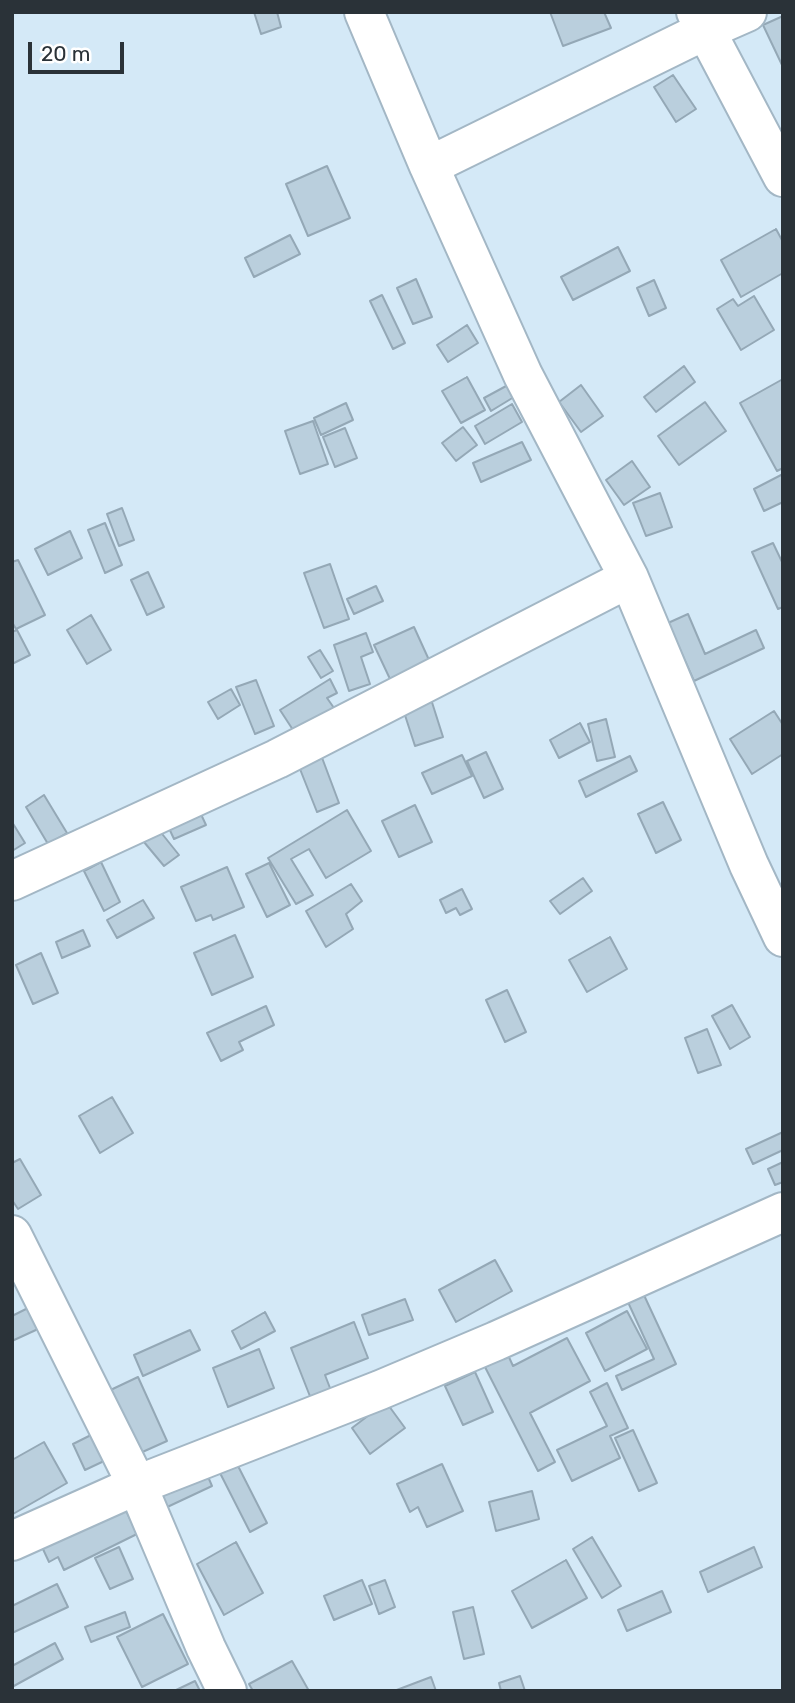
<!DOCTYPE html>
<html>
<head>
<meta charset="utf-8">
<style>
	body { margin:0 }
	#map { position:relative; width:795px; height:1703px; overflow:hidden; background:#d4e9f7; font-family:Rubik,sans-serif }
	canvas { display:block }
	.frame { position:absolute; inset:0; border:14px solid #2a3238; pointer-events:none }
	.scale { position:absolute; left:28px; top:42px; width:96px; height:32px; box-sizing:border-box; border:4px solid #2a3238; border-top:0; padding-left:9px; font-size:21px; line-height:24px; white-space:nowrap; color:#2a3238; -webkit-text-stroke:5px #fff; paint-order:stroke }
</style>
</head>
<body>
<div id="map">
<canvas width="795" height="1703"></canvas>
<div class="frame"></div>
<div class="scale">20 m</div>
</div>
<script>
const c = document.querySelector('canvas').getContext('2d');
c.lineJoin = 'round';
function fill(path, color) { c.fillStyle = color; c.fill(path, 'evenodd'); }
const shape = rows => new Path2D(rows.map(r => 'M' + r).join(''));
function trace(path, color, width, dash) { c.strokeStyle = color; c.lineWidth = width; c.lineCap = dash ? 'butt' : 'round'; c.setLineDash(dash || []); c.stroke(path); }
const building = shape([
	[254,12,277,12,281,27,261,34,254,12],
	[550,12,604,12,611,28,563,46,550,12],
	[783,16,783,65,782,65,763,25,783,16],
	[673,75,696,109,676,122,654,87,673,75],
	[327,166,350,218,308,236,286,184,327,166],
	[776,229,783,242,783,273,741,297,721,260,776,229],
	[290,235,300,254,254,277,245,258,290,235],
	[618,247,630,271,573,300,561,277,618,247],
	[416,279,432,317,413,324,397,288,416,279],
	[654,280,666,308,649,316,637,288,654,280],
	[382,295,405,343,393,349,370,301,382,295],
	[754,296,774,330,741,350,717,309,733,299,738,306,754,296],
	[467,325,478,343,448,362,437,345,467,325],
	[684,366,695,382,656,412,644,397,684,366],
	[467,377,485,410,461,423,442,391,467,377],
	[783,379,783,468,777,471,740,403,783,379],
	[508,385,514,397,491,411,484,398,508,385],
	[581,385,603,416,581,432,559,402,581,385],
	[705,402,726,431,679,465,658,436,705,402],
	[346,403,353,420,321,435,314,418,346,403],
	[512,404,522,422,485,444,475,426,512,404],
	[313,421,328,464,300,474,285,431,313,421],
	[463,427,477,445,456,461,442,443,463,427],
	[345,428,357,458,335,467,323,437,345,428],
	[522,442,531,460,481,482,473,463,522,442],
	[632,461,650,487,624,505,606,480,632,461],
	[783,474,783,502,764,511,754,489,783,474],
	[660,493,672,527,646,536,633,503,660,493],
	[122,508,134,540,119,546,107,514,122,508],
	[105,523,122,565,105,573,88,530,105,523],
	[70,531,82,558,48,575,35,549,70,531],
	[773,543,783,564,783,607,778,609,752,552,773,543],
	[18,560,45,615,16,629,12,622,12,562,18,560],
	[330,564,349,619,324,628,304,573,330,564],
	[148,572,164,607,147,615,131,580,148,572],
	[376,586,383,601,354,614,347,599,376,586],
	[688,614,705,654,756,630,764,648,694,681,668,623,688,614],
	[91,615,111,650,87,664,67,630,91,615],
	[414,627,429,660,390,679,374,645,414,627],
	[17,630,30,655,12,664,12,632,17,630],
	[366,633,373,652,361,657,370,684,349,691,334,645,366,633],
	[320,650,333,671,321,678,308,657,320,650],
	[330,679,337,693,327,698,334,708,295,733,280,710,330,679],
	[256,680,274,726,255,734,236,687,256,680],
	[231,689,240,705,218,719,208,702,231,689],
	[430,696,443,737,415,746,402,706,430,696],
	[774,711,783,725,783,754,752,774,730,739,774,711],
	[606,719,615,757,597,761,588,724,606,719],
	[580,723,590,742,559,758,550,740,580,723],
	[486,752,503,789,484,798,467,761,486,752],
	[321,755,339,803,317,812,298,764,321,755],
	[462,755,472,776,432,794,422,773,462,755],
	[630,756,637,771,586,797,579,781,630,756],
	[44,795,67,833,48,844,26,807,44,795],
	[663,802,681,840,656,853,638,814,663,802],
	[415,805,432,842,399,857,382,821,415,805],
	[199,810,206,825,174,839,167,824,199,810],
	[347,810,371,851,326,878,309,849,291,859,313,895,296,904,268,858,347,810],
	[12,822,25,843,12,851,12,822],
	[159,830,179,855,164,866,144,842,159,830],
	[101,862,120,902,104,911,84,871,101,862],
	[269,863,290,905,267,917,246,874,269,863],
	[227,867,244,907,213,920,211,915,196,921,181,887,227,867],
	[583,878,592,891,560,914,550,901,583,878],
	[351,884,362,901,346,914,353,929,326,947,306,911,351,884],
	[462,889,472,909,460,915,456,908,446,913,440,900,462,889],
	[143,900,154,918,117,938,107,920,143,900],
	[83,930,90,946,62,958,56,942,83,930],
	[235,935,253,977,212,995,194,953,235,935],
	[610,937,627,969,587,992,569,960,610,937],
	[41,953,58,993,33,1004,16,965,41,953],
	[507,990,526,1032,505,1042,486,1000,507,990],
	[732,1005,750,1037,730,1049,712,1016,732,1005],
	[266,1006,274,1025,239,1042,243,1050,221,1061,207,1033,266,1006],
	[707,1029,721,1065,698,1073,685,1038,707,1029],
	[112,1097,133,1133,100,1153,79,1116,112,1097],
	[783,1132,783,1150,753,1164,746,1149,783,1132],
	[20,1159,41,1195,18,1209,12,1200,12,1163,20,1159],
	[783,1162,783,1182,775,1185,768,1169,783,1162],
	[495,1260,512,1291,456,1322,439,1290,495,1260],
	[643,1293,676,1364,622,1390,616,1376,654,1359,627,1300,643,1293],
	[405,1299,413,1320,369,1335,362,1315,405,1299],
	[28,1308,38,1329,12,1341,12,1316,28,1308],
	[627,1311,647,1349,605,1371,586,1333,627,1311],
	[265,1312,275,1331,241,1349,232,1331,265,1312],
	[354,1322,368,1358,325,1375,335,1401,315,1409,291,1348,354,1322],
	[190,1330,200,1350,143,1376,134,1355,190,1330],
	[567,1338,590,1381,530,1413,555,1462,538,1471,485,1367,508,1355,513,1366,567,1338],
	[259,1349,274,1388,228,1407,213,1368,259,1349],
	[475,1372,493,1412,463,1425,445,1386,475,1372],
	[138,1377,167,1441,129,1458,100,1395,138,1377],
	[607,1383,628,1428,610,1436,620,1458,572,1481,557,1450,607,1426,590,1392,607,1383],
	[386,1402,405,1428,370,1454,352,1428,386,1402],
	[633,1430,657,1483,639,1491,615,1438,633,1430],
	[91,1435,104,1461,85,1470,73,1444,91,1435],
	[44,1442,67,1483,13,1514,12,1460,44,1442],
	[237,1464,267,1523,250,1532,220,1473,237,1464],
	[442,1464,463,1511,427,1527,418,1507,410,1512,397,1484,442,1464],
	[203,1465,212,1486,163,1509,153,1489,203,1465],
	[532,1491,539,1519,496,1531,489,1502,532,1491],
	[124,1506,137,1534,64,1570,58,1557,49,1562,42,1547,124,1506],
	[592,1537,621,1586,602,1598,573,1549,592,1537],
	[236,1542,263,1593,224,1615,197,1564,236,1542],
	[119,1547,133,1579,110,1589,95,1558,119,1547],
	[754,1547,762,1567,708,1592,700,1572,754,1547],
	[566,1560,587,1598,532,1628,512,1591,566,1560],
	[362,1580,372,1604,334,1620,324,1596,362,1580],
	[385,1580,395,1607,379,1614,369,1586,385,1580],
	[57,1584,68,1607,12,1633,12,1606,57,1584],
	[662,1591,671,1612,627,1631,618,1610,662,1591],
	[473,1607,484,1654,464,1659,453,1612,473,1607],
	[125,1612,130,1627,91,1642,85,1627,125,1612],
	[163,1614,188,1664,142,1687,117,1637,163,1614],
	[55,1643,63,1659,12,1687,12,1666,55,1643],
	[292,1661,309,1691,253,1691,249,1684,292,1661],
	[520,1676,525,1691,501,1691,499,1683,520,1676],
	[431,1677,436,1691,394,1691,431,1677],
	[195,1681,200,1691,174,1691,195,1681]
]);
fill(building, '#bacfdd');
trace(building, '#94a8b6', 2);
const minor = shape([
	[364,12,429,166,523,375,629,578,749,865,783,937],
	[696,12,783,177],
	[429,166,706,30,747,12],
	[12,881,277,759,629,578],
	[12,1235,137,1485,206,1648,227,1691],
	[12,1541,137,1485,380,1390,496,1341,783,1212]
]);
trace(minor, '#a3b7c5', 42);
trace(minor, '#fff', 38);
</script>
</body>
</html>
